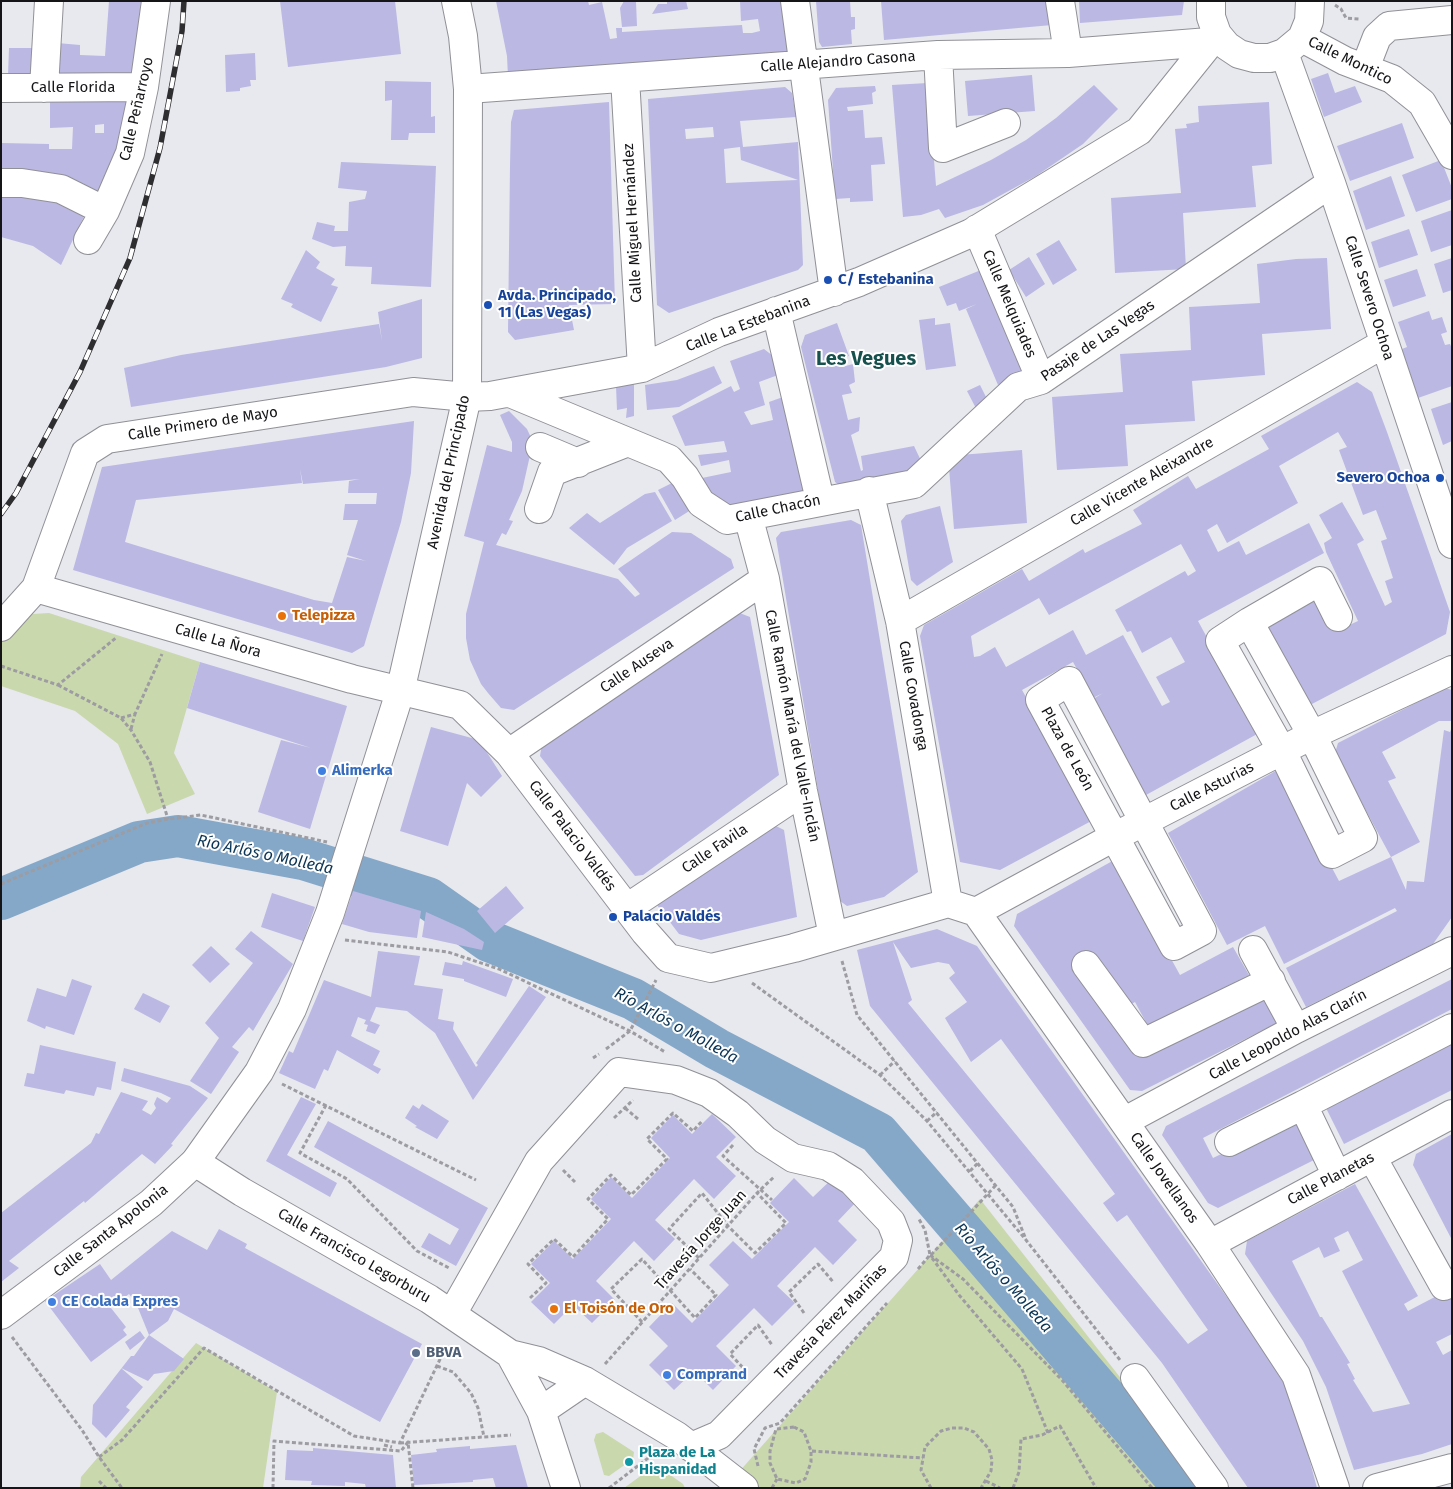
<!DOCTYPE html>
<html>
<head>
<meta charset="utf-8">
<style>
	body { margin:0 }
	#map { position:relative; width:1453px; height:1489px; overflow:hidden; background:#e8e8ef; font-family:"Fira Sans",sans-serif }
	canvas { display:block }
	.frame { position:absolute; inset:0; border:2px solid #151518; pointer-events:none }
</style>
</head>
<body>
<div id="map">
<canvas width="1453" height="1489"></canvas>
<div class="frame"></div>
</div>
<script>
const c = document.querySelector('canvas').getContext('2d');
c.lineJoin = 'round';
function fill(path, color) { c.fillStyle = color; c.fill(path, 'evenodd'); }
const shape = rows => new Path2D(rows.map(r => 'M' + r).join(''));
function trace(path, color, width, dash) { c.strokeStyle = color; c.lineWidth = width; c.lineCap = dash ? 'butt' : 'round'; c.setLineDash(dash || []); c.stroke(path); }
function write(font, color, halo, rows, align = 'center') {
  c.font = font + ' "Fira Sans",sans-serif'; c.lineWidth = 4; c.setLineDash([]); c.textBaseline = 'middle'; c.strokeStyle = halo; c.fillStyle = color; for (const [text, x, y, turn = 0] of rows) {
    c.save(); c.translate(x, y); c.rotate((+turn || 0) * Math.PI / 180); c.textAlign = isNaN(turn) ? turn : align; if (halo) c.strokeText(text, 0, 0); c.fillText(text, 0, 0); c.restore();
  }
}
fill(shape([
	[49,613,200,662,174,753,195,794,147,814,118,744,75,711,1,686,1,639,23,618,33,614],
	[980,1199,1207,1488,758,1488,738,1473],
	[196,1343,277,1392,263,1488,80,1488,81,1477],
	[603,1432,634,1452,633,1459,609,1476,604,1475,594,1440,596,1434],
	[653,1467,659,1467,683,1484,685,1488,624,1488]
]), '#cad8ad');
trace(shape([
	[1,899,139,842,178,836,303,859,428,898,489,941,633,999,717,1049,878,1133,1184,1488]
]), '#85a8c8', 42);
fill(shape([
	[109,1,141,1,137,40,131,76,56,79,57,43,80,45,80,55,105,56],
	[280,1,395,1,401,54,288,67],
	[496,1,588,1,589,5,602,2,610,39,617,38,616,28,622,28,622,32,742,25,743,33,752,33,760,31,758,19,741,21,740,1,785,1,791,58,508,77,507,56],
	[624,1,636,2,637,26,622,27,620,8],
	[667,1,686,1,688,9,652,14,658,4,667,4],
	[816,1,850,1,851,17,855,17,855,29,851,30,852,44,822,47,819,42],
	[881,1,1050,1,1052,25,884,40],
	[1079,1,1184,1,1182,15,1080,23],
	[9,48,38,48,38,75,8,76],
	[255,53,256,80,250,80,251,86,240,88,240,91,226,92,225,55],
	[1328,73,1335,93,1355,86,1362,102,1324,117,1311,79],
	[1032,75,1035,111,968,116,965,81],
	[385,81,431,82,431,117,435,116,435,133,409,133,408,140,391,140,392,100,385,101],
	[928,83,936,186,991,160,1026,140,1056,118,1094,85,1118,109,1083,144,1036,176,983,205,945,218,939,209,921,215,903,217,892,85],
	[875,86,876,91,872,93,873,104,847,107,848,111,863,110,865,138,882,137,885,164,871,165,873,201,850,202,850,198,835,199,828,100,836,88],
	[785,87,792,93,796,117,740,121,741,130,743,147,798,142,803,265,798,270,669,313,657,305,648,99],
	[713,127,714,137,686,139,685,129],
	[740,147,741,160,798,180,726,183,724,149],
	[50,98,128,98,113,163,97,193,1,174,1,143,49,144,49,149,72,149,73,127,50,128],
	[104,124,104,133,95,133,95,125],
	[609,102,615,304,569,305,574,330,515,340,508,332,510,166,511,122,514,110],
	[1269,102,1272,164,1252,166,1256,207,1183,213,1186,269,1115,273,1111,198,1181,193,1175,129,1187,128,1186,124,1199,122,1198,106],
	[1402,123,1414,158,1350,181,1337,146],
	[1441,160,1452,188,1452,199,1416,212,1402,175],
	[341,162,436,166,431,287,371,284,372,267,345,266,346,246,333,247,312,239,317,222,335,226,334,231,348,231,349,202,365,199,367,191,338,188],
	[1391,176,1405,216,1366,230,1353,191],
	[1,193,65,200,86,212,61,265,33,246,1,237],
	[1452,210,1452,245,1431,252,1421,221],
	[1409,229,1418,255,1379,268,1371,242],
	[1059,240,1077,270,1053,285,1036,254],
	[306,250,320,262,316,268,335,279,331,285,338,287,321,322,291,307,293,304,281,299],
	[1029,257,1045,284,1026,297,1009,270],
	[1327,258,1331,329,1262,334,1265,375,1192,381,1195,421,1125,425,1128,466,1057,470,1052,397,1123,392,1120,354,1191,350,1189,307,1260,303,1257,264,1296,259],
	[1452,258,1452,290,1443,293,1434,264],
	[1417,269,1426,296,1393,307,1384,280],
	[981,270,1026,373,998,385,966,309,977,304,959,311,956,303,947,306,939,287],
	[422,299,422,358,386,367,131,407,124,368,181,355,379,324,382,341,378,312],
	[1429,311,1432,320,1442,317,1447,332,1441,334,1445,345,1450,344,1452,349,1452,386,1418,398,1402,349,1407,347,1398,322],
	[935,318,935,325,950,323,956,366,926,370,919,320],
	[837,323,849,356,839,359,842,367,853,364,855,382,849,385,852,393,842,395,848,420,860,417,859,431,851,435,861,471,863,470,861,456,914,446,923,465,914,474,843,488,835,482,801,347,805,335],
	[764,349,773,356,778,375,759,382,765,405,744,412,751,425,773,420,769,402,783,397,808,486,802,493,718,509,708,504,702,478,731,472,729,460,701,466,698,455,727,452,724,441,685,446,672,416,731,386,734,392,740,389,730,361],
	[714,366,722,383,679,407,647,410,645,385,677,380],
	[1357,382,1372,392,1387,432,1450,612,1446,634,1310,705,1266,623,1313,598,1330,628,1337,624,1341,629,1358,621,1326,552,1324,543,1332,538,1319,515,1342,502,1364,540,1357,544,1385,606,1392,602,1385,581,1393,578,1381,541,1387,539,1376,510,1363,515,1339,450,1347,447,1338,432,1279,466,1298,503,1227,543,1217,524,1207,530,1218,552,1239,541,1246,555,1309,523,1324,553,1198,621,1259,733,1146,795,1093,699,1103,693,1093,698,1073,662,1022,690,1095,819,1000,870,960,862,920,636,924,625,1022,569,1029,581,1083,549,1085,553,1142,524,1133,510,1188,476,1196,489,1269,449,1261,436],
	[1181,544,1196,571,1188,576,1185,571,1115,610,1127,632,1131,631,1142,653,1171,637,1185,662,1156,677,1170,702,1162,706,1123,635,1086,655,1073,630,1006,667,995,647,980,656,974,657,971,636,1039,598,1049,615],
	[634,383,634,416,626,418,627,408,617,410,616,386],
	[980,385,991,407,980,416,967,391],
	[1452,402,1452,441,1443,445,1431,409],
	[509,411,527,429,533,442,522,491,509,520,513,521,506,535,502,533,496,545,618,579,635,597,640,594,618,569,672,532,691,533,731,559,734,568,514,710,501,708,488,693,481,684,470,660,466,638,466,614,484,542,464,536,487,445,512,452,512,442,500,415],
	[414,421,411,473,401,522,364,646,352,653,73,570,102,467],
	[300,469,303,484,360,479,349,481,348,493,377,493,376,504,345,504,343,520,358,520,347,555,366,561,347,557,332,603,314,600,125,542,136,500,302,483],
	[1022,450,1027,523,954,529,948,456],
	[678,480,694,508,675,520,658,490],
	[655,492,672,521,627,548,614,565,569,528,587,513,600,523,645,494],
	[940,506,953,562,917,586,911,580,901,521,906,515],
	[851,520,861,525,918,872,884,897,847,906,836,898,776,538,781,532],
	[737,612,750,617,779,775,643,875,635,876,540,756,542,744],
	[200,662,347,706,310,829,258,812,281,740,311,748,187,708],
	[1445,688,1452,690,1452,721,1439,721,1382,752,1396,778,1388,781,1420,842,1391,857,1335,753,1338,743],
	[431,727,479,740,502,776,481,797,467,783,448,846,400,831],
	[1452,727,1452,917,1433,944,1306,1007,1286,968,1397,911,1395,908,1284,964,1265,926,1227,945,1168,833,1279,769,1339,881,1391,857,1406,890,1407,881,1424,882,1444,730,1450,732],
	[768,822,784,830,797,917,701,940,679,934,657,905],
	[1116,859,1180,975,1233,947,1249,975,1148,1026,1135,1002,1126,1007,1122,1024,1144,1056,1270,992,1283,1020,1142,1091,1130,1090,1014,926,1017,914],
	[506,886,524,908,495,933,477,911],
	[353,891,421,911,417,938,369,932,342,924],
	[272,893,315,907,303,941,261,927],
	[426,912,464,929,484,942,482,950,422,937],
	[937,929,977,946,1278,1369,1301,1428,1317,1488,1248,1488,1162,1363,870,1006,857,950],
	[893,942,911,968,938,962,949,964,955,973,949,978,967,1002,945,1018,971,1062,1001,1039,1115,1194,1103,1203,1117,1222,1127,1215,1208,1330,1188,1344,908,1003,912,1000],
	[251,931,293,964,253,1031,249,1027,232,1047,239,1052,211,1094,190,1081,219,1038,205,1023,253,963,235,949],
	[211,946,230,964,210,983,192,965],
	[378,951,420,956,414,985,443,989,438,1019,454,1022,453,1029,476,1067,478,1065,476,1063,529,986,546,997,473,1100,435,1033,407,1011,376,1007,370,1021,380,1025,375,1034,366,1031,368,1025,364,1024,366,1020,358,1017,351,1036,380,1051,373,1065,381,1069,378,1074,337,1050,328,1071,324,1069,315,1089,279,1073,289,1051,293,1053,324,980,371,997],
	[463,961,513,979,506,997,464,981,464,979,442,975,445,962,462,965],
	[72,979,92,986,74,1035,46,1026,45,1029,27,1021,37,988,66,997],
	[1452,979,1452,1009,1203,1138,1213,1158,1298,1117,1320,1157,1218,1208,1208,1203,1162,1135,1166,1126],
	[143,993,170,1006,160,1023,134,1009],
	[1452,1042,1452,1090,1344,1144,1325,1106],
	[40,1045,116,1062,111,1090,97,1087,94,1096,66,1090,64,1094,24,1086,27,1073,34,1074],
	[124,1068,190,1086,208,1098,171,1144,173,1145,155,1164,142,1154,85,1203,84,1201,9,1261,19,1268,1,1282,1,1213,91,1143,96,1133,99,1134,121,1092,148,1101,142,1110,151,1115,156,1108,154,1104,157,1097,167,1103,171,1098,161,1093,121,1081],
	[301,1097,316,1104,287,1155,337,1183,330,1197,266,1161],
	[422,1104,449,1121,437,1139,415,1127,417,1126,405,1118,413,1105,419,1109],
	[712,1114,736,1137,716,1157,736,1176,714,1199,694,1179,655,1220,675,1239,654,1261,634,1241,596,1281,615,1300,592,1323,573,1305,554,1324,531,1302,550,1283,531,1264,554,1241,573,1259,611,1219,591,1199,611,1177,632,1198,670,1158,651,1138,673,1115,692,1134],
	[328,1121,488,1208,456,1266,421,1247,429,1233,450,1245,459,1229,314,1147],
	[1452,1134,1452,1240,1413,1165,1416,1154],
	[794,1178,813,1197,833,1178,857,1201,838,1221,857,1240,833,1265,815,1247,777,1286,795,1303,772,1326,754,1308,716,1346,736,1366,713,1390,694,1371,674,1390,649,1365,668,1346,649,1327,672,1303,692,1323,729,1285,709,1265,733,1241,752,1259,789,1222,770,1203],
	[1355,1184,1418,1296,1404,1304,1408,1311,1452,1288,1452,1334,1436,1342,1443,1355,1452,1350,1452,1444,1422,1454,1354,1470,1326,1387,1303,1341,1245,1254,1247,1241],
	[1348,1231,1363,1260,1342,1271,1410,1404,1373,1412,1353,1380,1355,1379,1347,1364,1350,1363,1322,1317,1320,1317,1292,1261,1319,1247,1324,1258,1340,1251,1334,1238],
	[219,1229,247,1244,245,1248,422,1344,380,1422,174,1309,168,1321,149,1335,136,1303,129,1294,111,1308,126,1327,123,1330,127,1335,91,1362,45,1301,100,1264,111,1280,172,1231,207,1250],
	[140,1331,145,1338,130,1350,125,1342],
	[149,1335,184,1359,174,1371,154,1374,148,1381,121,1368,143,1387,126,1407,130,1410,106,1438,92,1424,93,1405,131,1356,134,1356],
	[516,1445,528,1488,496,1488,493,1478,473,1480,473,1482,414,1485,411,1455,437,1452,436,1449,470,1446,470,1449],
	[313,1448,393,1455,396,1488,366,1488,365,1484,345,1482,345,1486,311,1485,312,1481,285,1480,287,1450,313,1451]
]), '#bbb8e3');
const minor = shape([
	[795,1,834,292],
	[1060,1,1068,53],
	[1211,1,1211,17,1217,34,1227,46,1239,54,1254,58,1270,58,1284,53,1302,38,1309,21,1310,1],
	[1302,38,1345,61,1392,79,1422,103,1452,155],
	[1284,53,1331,183,1452,544],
	[938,55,943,148,1006,123],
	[1365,68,1377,37,1389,26,1452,20],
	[625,78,642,368],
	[1,88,144,87],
	[44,88,49,1],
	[468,89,938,55,1068,53,1209,42],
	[1,183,22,183,61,189,105,211],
	[977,229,1041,380],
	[88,240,105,211,130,153,144,87,156,1],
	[776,311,820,500],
	[510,393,669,459,685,477,701,503,727,520,914,484,1018,387,1041,380,1331,183],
	[540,447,578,463],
	[869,491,900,621,948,903],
	[539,509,552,472,628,442],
	[748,516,765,579,803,791,833,936],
	[36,588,352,679,460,705,509,753,645,932,668,958,711,968,794,948,948,903],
	[900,621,1383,344],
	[1249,622,1312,735,1363,838,1332,854,1282,751,1220,641,1249,622],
	[1249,622,1320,581,1338,617],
	[1,627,36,588,85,453,107,439,413,392,467,397,490,396,642,368,719,332,859,282,971,233,1139,131,1217,34],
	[1069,681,1202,931,1174,946,1040,700,1069,681],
	[509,753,765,579],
	[948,903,976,912,1210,1244,1296,1375,1335,1488],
	[627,908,803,791],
	[976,912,1114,837,1312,735,1452,670],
	[1253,950,1296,1029],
	[1086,965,1143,1043,1271,981],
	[1125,1121,1296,1029,1452,951],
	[1229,1142,1303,1105],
	[1372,1157,1444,1286],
	[195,1162,242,1192,429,1299,510,1354,539,1361,585,1381,677,1436,744,1488],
	[1337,1176,1303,1105,1452,1028],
	[1210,1244,1452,1114],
	[452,1314,539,1161,619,1072,676,1080,709,1093,738,1114,765,1140,793,1158,828,1166,852,1181,891,1222,898,1240,894,1257,719,1435,691,1447],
	[510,1354,541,1411,566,1488],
	[1135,1378,1214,1488],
	[541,1411,585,1381],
	[1377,1488,1452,1468]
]);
const major = shape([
	[1,1315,151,1203,195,1162,259,1072,292,1009,330,913,400,692,467,397,468,89,463,36,456,1]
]);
trace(minor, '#909097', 30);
trace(major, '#909097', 30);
trace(shape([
	[1335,5,1341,9,1346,18,1359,19],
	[1,666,58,685,117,637],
	[58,685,121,718,131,730,150,762,168,819],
	[121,718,135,714,162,654],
	[131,729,135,714],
	[1,884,147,823,168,819,201,815,327,842],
	[345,940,448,952,499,969,630,1031,665,1052],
	[842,961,857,1015,1013,1207,1025,1237],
	[752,983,880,1075,927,1121,1026,1240,1120,1360],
	[606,1049,630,1031,656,980],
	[593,1058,599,1054],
	[880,1075,895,1061],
	[282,1084,476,1180],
	[326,1105,300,1153,347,1179,417,1251,449,1268],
	[625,1108,638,1119],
	[614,1118,633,1100],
	[927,1121,937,1112],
	[733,1145,723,1156,772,1200],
	[563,1170,575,1182],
	[970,1171,978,1163],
	[930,1255,963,1279,1062,1380,1152,1488],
	[931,1255,996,1185],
	[699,1258,669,1229,702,1193,728,1226,755,1253,786,1223,757,1193],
	[932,1258,959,1295,1022,1369,1048,1433],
	[918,1269,930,1255,925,1230,919,1219],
	[530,1298,546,1283,528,1264,554,1239,573,1257,608,1219,588,1199,611,1175,631,1195,667,1159,647,1139,673,1113,693,1131,703,1120],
	[804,1313,789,1292,818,1264,834,1283],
	[642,1322,611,1289,642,1259,695,1318,716,1295,690,1269],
	[12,1337,82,1430,99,1457,122,1488],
	[605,1364,757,1193,775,1176],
	[437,1366,453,1372,471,1393,478,1408,484,1437],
	[747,1372,730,1354,758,1325,772,1345],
	[794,1427,804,1432,811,1451,811,1462,805,1479,796,1483,777,1479,770,1463,770,1451,776,1429,794,1427],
	[400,1443,511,1435],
	[384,1445,392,1447],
	[812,1451,923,1458],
	[99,1457,122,1440,204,1348,354,1436,400,1443,443,1353],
	[758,1466,754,1449,765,1428,780,1423,887,1303],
	[99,1481,106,1488],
	[986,1481,1000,1488],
	[273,1488,274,1441,401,1451,408,1442,413,1488],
	[609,1488,656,1452],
	[772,1488,777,1479],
	[931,1488,921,1470,925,1447,941,1431,952,1428,964,1428,974,1432,989,1449,992,1460,991,1471,981,1488],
	[1013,1488,1019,1472,1021,1439,1042,1435,1060,1426,1096,1488]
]), '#9c9ca2', 3, [4, 2.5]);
trace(minor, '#fff', 28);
trace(major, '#fff', 28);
const rail = shape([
	[1,514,16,493,80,372,130,258,160,148,182,31,184,1]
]);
trace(rail, '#2e2e31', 5.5);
trace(rail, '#fff', 4, [11]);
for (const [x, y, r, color] of [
	[828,280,5,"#1a4fb4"],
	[488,305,5,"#1a4fb4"],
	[1440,478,5,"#1a4fb4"],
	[282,616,5,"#e8710a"],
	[322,771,5,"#3f7fe0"],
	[613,917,5,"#1a4fb4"],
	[52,1302,5,"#3f7fe0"],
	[554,1309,5,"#e8710a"],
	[416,1353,5,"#5c6f8a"],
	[667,1375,5,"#3f7fe0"],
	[629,1462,5,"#0f9aa8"]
]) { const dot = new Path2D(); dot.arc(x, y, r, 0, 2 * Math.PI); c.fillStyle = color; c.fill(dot); trace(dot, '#fff', 2); }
write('15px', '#151518', '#fff', [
	["Calle Montico",1350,61,26],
	["Calle Alejandro Casona",838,62,-4],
	["Calle Florida",73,88],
	["Calle Peñarroyo",137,109,-77],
	["Calle Miguel Hernández",633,223,-93],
	["Calle Severo Ochoa",1369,298,72],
	["Calle Melquiades",1009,304,67],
	["Calle La Estebanina",748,324,-21],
	["Pasaje de Las Vegas",1098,341,-34],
	["Calle Primero de Mayo",203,424,-9],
	["Avenida del Principado",449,472,-78],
	["Calle Vicente Aleixandre",1142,482,-30],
	["Calle Chacón",778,509,-12],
	["Calle La Ñora",218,641,16],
	["Calle Auseva",637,666,-34],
	["Calle Covadonga",913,696,80],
	["Calle Ramón María del Valle-Inclán",792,726,79],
	["Plaza de León",1067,749,61],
	["Calle Asturias",1212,787,-27],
	["Calle Palacio Valdés",572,836,53],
	["Calle Favila",715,849,-34],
	["Calle Leopoldo Alas Clarín",1288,1035,-28],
	["Calle Jovellanos",1164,1178,55],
	["Calle Planetas",1331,1179,-28],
	["Calle Santa Apolonia",111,1231,-38],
	["Travesía Jorge Juan",701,1240,-48],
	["Calle Francisco Legorburu",354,1256,30],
	["Travesía Pérez Mariñas",831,1322,-46]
]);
write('bold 15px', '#164399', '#fff', [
	["C/ Estebanina",838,280],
	["Avda. Principado,",498,296],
	["11 (Las Vegas)",498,313],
	["Severo Ochoa",1430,478,"right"],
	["Palacio Valdés",623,917]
], 'left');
write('bold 15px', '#c56008', '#fff', [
	["Telepizza",292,616],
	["El Toisón de Oro",564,1309]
], 'left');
write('bold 15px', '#366cbe', '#fff', [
	["Alimerka",332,771],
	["CE Colada Expres",62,1302],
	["Comprand",677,1375]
], 'left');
write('bold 15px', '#4e5e75', '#fff', [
	["BBVA",426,1353]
], 'left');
write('bold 15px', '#0d838f', '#fff', [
	["Plaza de La",639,1453],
	["Hispanidad",639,1470]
], 'left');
write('italic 16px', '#0b3555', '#fff', [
	["Río Arlós o Molleda",265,855,12],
	["Río Arlós o Molleda",676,1026,29],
	["Río Arlós o Molleda",1003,1278,49]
]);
write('bold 20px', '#16514e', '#fff', [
	["Les Vegues",866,359]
]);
</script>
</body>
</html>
